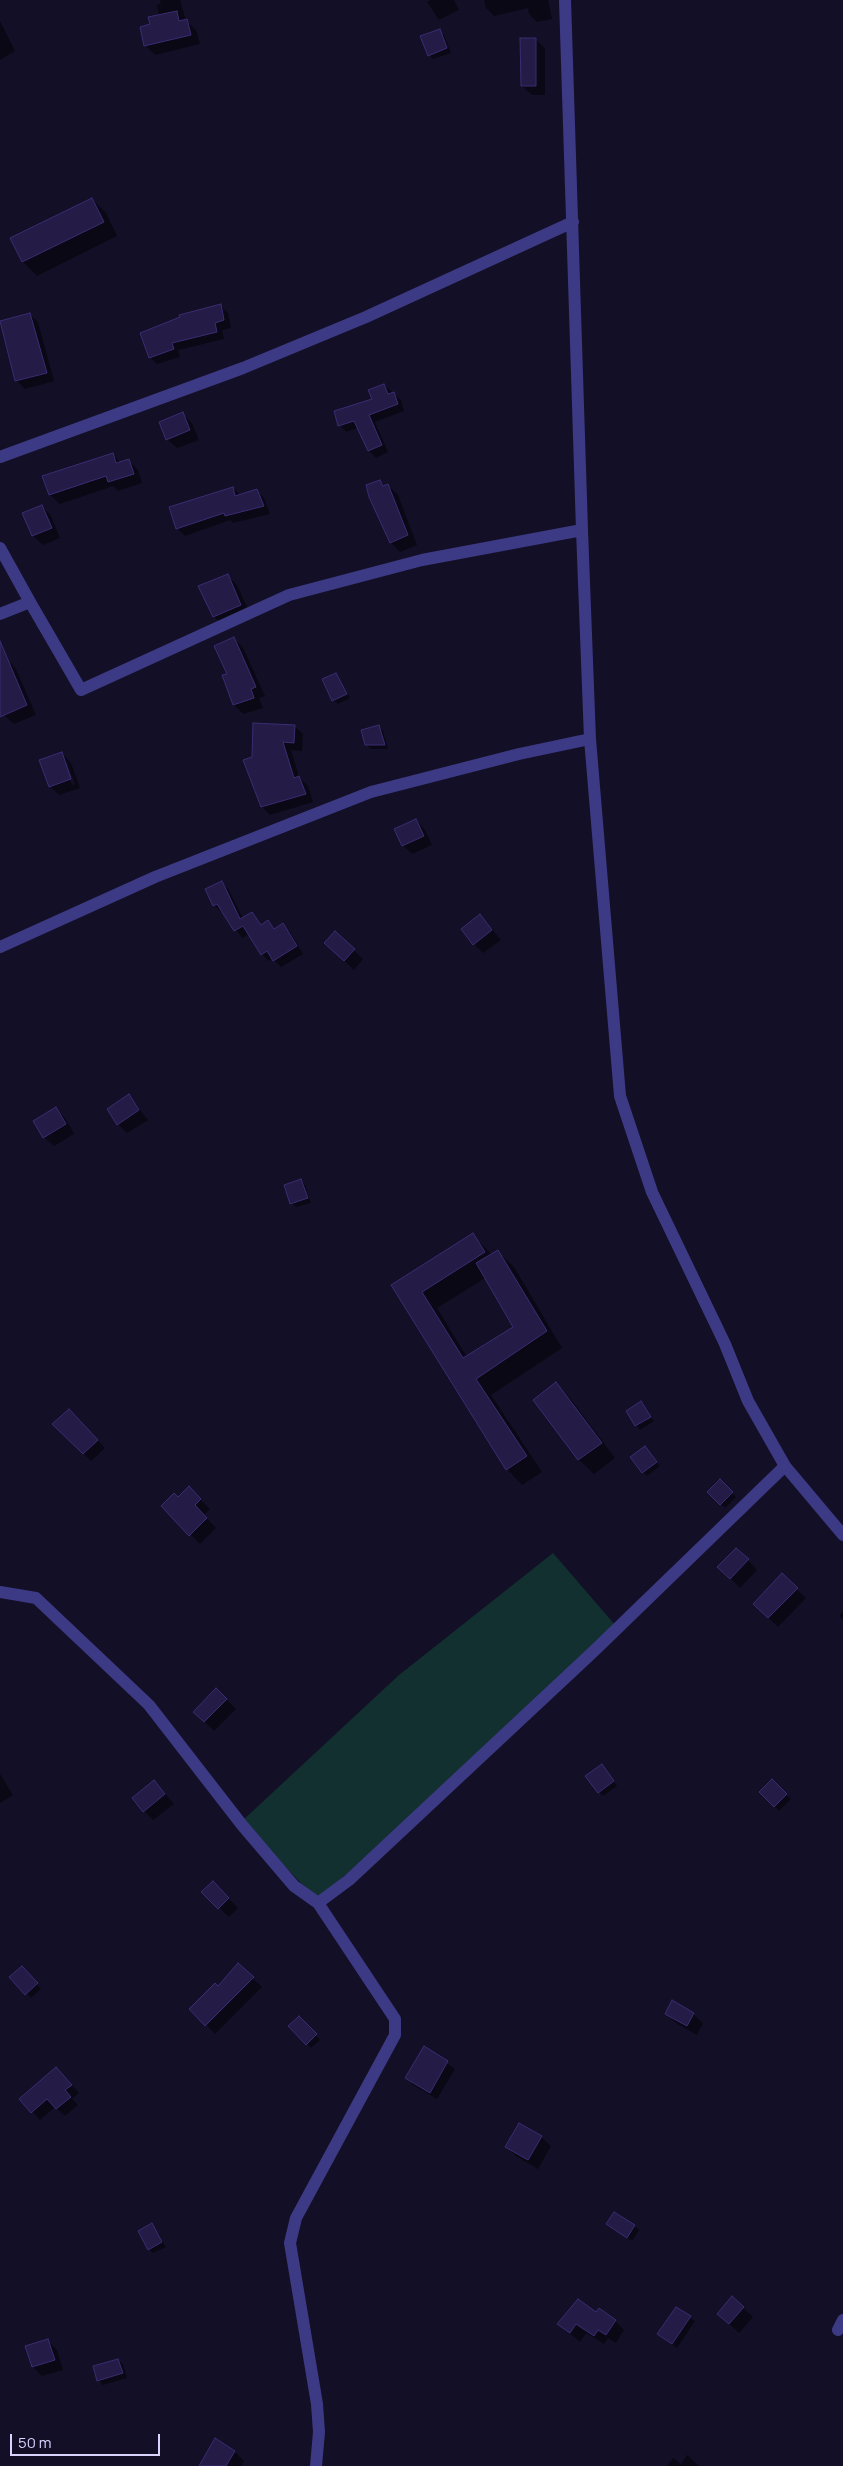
<!DOCTYPE html>
<html>
<head>
<meta charset="utf-8">
<style>
	body { margin:0 }
	#map { position:relative; width:843px; height:2466px; overflow:hidden; background:#130f26; font-family:Manrope,sans-serif }
	canvas { display:block }
	.scale { position:absolute; left:10px; top:2434px; width:150px; height:22px; box-sizing:border-box; border:2px solid #d9d4ff; border-top:0; padding-left:6px; font-size:15px; line-height:18px; white-space:nowrap; color:#d9d4ff; -webkit-text-stroke:4px #130f26; paint-order:stroke }
</style>
</head>
<body>
<div id="map">
<canvas width="843" height="2466"></canvas>
<div class="scale">50 m</div>
</div>
<script>
const c = document.querySelector('canvas').getContext('2d');
c.lineJoin = 'round';
function fill(path, color) { c.fillStyle = color; c.fill(path, 'evenodd'); }
const shape = rows => new Path2D(rows.map(r => 'M' + r).join(''));
function trace(path, color, width, dash) { c.strokeStyle = color; c.lineWidth = width; c.lineCap = dash ? 'butt' : 'round'; c.setLineDash(dash || []); c.stroke(path); }
fill(shape([
	[553,1553,616,1626,509,1731,317,1900,242,1821,399,1675]
]), '#12302f');
fill(shape([
	[160,0,180,0,186,21,196,30,200,44,155,55,145,45,151,25,159,15,157,5,161,4],
	[430,0,454,0,459,10,439,20,427,2],
	[484,0,548,0,552,19,537,22,529,14,528,8,494,16,486,8],
	[0,21,15,51,0,60],
	[439,31,444,35,451,53,433,59,429,55],
	[535,39,545,48,545,95,532,95,522,86],
	[92,199,106,213,117,236,37,276,23,262,12,238],
	[221,306,228,313,231,328,222,330,224,339,178,350,180,357,157,364,150,357],
	[29,314,38,322,54,381,25,389,17,381],
	[384,385,401,400,404,411,375,422,388,452,376,458,369,451,358,428,346,432,340,425,373,400],
	[183,414,192,423,199,440,177,448,167,439],
	[113,455,121,463,128,460,138,470,142,483,118,491,113,486,60,504,50,495,44,476],
	[380,481,385,486,388,485,398,495,417,545,400,552,391,543,370,497],
	[233,488,240,495,256,490,264,498,270,514,233,523,230,520,185,536,177,528],
	[42,506,51,516,60,538,43,545,33,536,24,514],
	[227,575,237,585,250,614,223,626,214,616],
	[234,638,243,648,265,696,259,698,263,708,243,714,234,705,229,674],
	[7,659,16,669,36,715,14,724,4,715,0,705,0,662],
	[336,674,350,698,338,704,333,700],
	[294,726,303,734,302,751,291,750,299,777,308,786,313,802,270,815,262,807,254,758],
	[379,727,383,731,388,749,371,749,366,744],
	[62,753,71,763,80,788,59,795,50,786],
	[65,763,67,763,75,784,72,785],
	[416,820,425,830,432,845,412,854,403,845],
	[222,883,229,890,243,919,252,913,262,925,268,922,276,929,283,925,290,932,303,954,281,967,273,959,269,961,262,954,249,934,242,938,223,911,221,912,214,905],
	[480,915,501,940,483,953,474,944],
	[335,933,363,959,354,970,335,952],
	[129,1096,148,1120,127,1133,118,1124],
	[56,1109,65,1118,74,1134,54,1146,44,1137],
	[301,1181,305,1185,311,1203,296,1207,292,1203],
	[473,1235,492,1255,498,1252,514,1267,562,1348,491,1395,542,1472,522,1485,507,1469,393,1285],
	[485,1278,515,1327,467,1357,437,1308],
	[556,1384,570,1398,615,1458,594,1474,579,1460,535,1400],
	[641,1403,654,1421,640,1430,627,1411],
	[69,1410,105,1448,91,1461,54,1424],
	[649,1452,660,1466,647,1476,643,1472],
	[720,1481,736,1497,725,1508,709,1492],
	[189,1488,210,1509,204,1515,216,1528,200,1544,162,1506,178,1499],
	[748,1560,757,1570,740,1588,719,1567],
	[782,1575,806,1598,778,1627,754,1604],
	[843,1611,843,1620,839,1616],
	[216,1690,236,1709,214,1731,195,1712],
	[606,1770,617,1786,603,1796,599,1792],
	[0,1774,13,1795,0,1803],
	[154,1781,174,1804,153,1820,144,1811],
	[772,1781,791,1799,779,1811,761,1792],
	[213,1883,238,1908,229,1917,203,1892],
	[238,1965,262,1987,215,2034,191,2009,218,1988],
	[22,1968,41,1989,31,1998,11,1977],
	[667,2014,693,2014,703,2023,697,2035,676,2023],
	[299,2017,320,2040,311,2048,290,2026],
	[425,2048,455,2069,437,2099,413,2085,406,2077],
	[64,2076,79,2093,72,2099,78,2105,65,2116,55,2107,40,2120,21,2099],
	[541,2137,551,2146,538,2169,516,2156,507,2147],
	[607,2224,634,2226,639,2230,632,2241],
	[152,2225,166,2247,153,2253,149,2249],
	[732,2298,753,2317,739,2333,728,2323],
	[676,2308,695,2321,677,2348,659,2334],
	[597,2313,615,2321,624,2330,616,2343,608,2338,604,2344,586,2333,580,2342,559,2324],
	[47,2340,57,2350,63,2370,42,2376,33,2367],
	[118,2360,123,2364,127,2378,103,2385,98,2380],
	[216,2440,235,2452,244,2461,241,2466,217,2466],
	[687,2455,699,2466,667,2466,673,2458,681,2464]
]), '#0007');
const building = shape([
	[177,11,179,21,187,19,191,35,144,46,140,27,150,24,148,17,177,11],
	[440,29,447,48,428,56,420,36,440,29],
	[520,38,536,38,536,86,521,86,520,38],
	[92,198,104,222,22,262,10,238,92,198],
	[221,304,224,320,215,323,217,332,172,343,174,349,149,358,140,333,180,317,179,315,221,304],
	[30,313,47,373,15,381,0,321,30,313],
	[384,384,388,394,394,392,398,404,369,415,382,445,368,451,354,421,338,426,334,411,372,399,368,390,384,384],
	[183,412,190,430,166,440,159,422,183,412],
	[113,453,116,463,129,459,134,474,108,482,106,476,49,495,42,476,113,453],
	[380,480,383,486,388,484,408,535,390,543,369,497,366,485,380,480],
	[233,487,235,496,257,489,264,506,225,516,224,513,176,529,169,507,233,487],
	[42,505,52,528,32,536,22,513,42,505],
	[228,574,241,605,213,617,198,586,228,574],
	[234,637,256,687,251,689,254,698,233,705,222,675,227,674,214,646,234,637],
	[0,641,27,705,0,717,0,641],
	[336,673,347,694,332,701,322,679,336,673],
	[253,723,295,725,294,743,283,742,294,778,299,776,306,794,261,807,243,760,252,757,253,723],
	[379,725,385,745,365,745,361,730,379,725],
	[62,752,71,779,49,787,39,760,62,752],
	[416,819,424,836,402,846,394,829,416,819],
	[222,881,240,919,252,912,261,925,268,920,274,929,283,923,297,946,273,961,267,951,261,955,243,926,234,931,217,904,213,906,205,889,222,881],
	[480,914,492,930,473,945,461,929,480,914],
	[335,931,355,949,344,961,324,943,335,931],
	[129,1094,139,1110,117,1125,107,1109,129,1094],
	[56,1107,66,1124,43,1138,33,1121,56,1107],
	[301,1179,308,1198,290,1204,284,1185,301,1179],
	[473,1233,485,1252,422,1292,463,1358,513,1327,476,1263,498,1250,547,1331,476,1379,527,1456,506,1470,391,1285,473,1233],
	[556,1382,602,1443,578,1460,533,1400,556,1382],
	[641,1401,651,1417,635,1426,626,1411,641,1401],
	[69,1409,98,1440,83,1454,52,1424,69,1409],
	[645,1446,657,1462,642,1473,630,1457,645,1446],
	[720,1479,733,1492,720,1505,707,1492,720,1479],
	[189,1486,201,1499,195,1505,207,1518,189,1536,161,1506,174,1493,178,1497,189,1486],
	[736,1548,749,1559,730,1579,717,1567,736,1548],
	[782,1573,798,1588,768,1618,753,1604,782,1573],
	[216,1688,227,1699,204,1722,193,1712,216,1688],
	[602,1764,614,1781,598,1793,585,1776,602,1764],
	[772,1779,787,1794,774,1807,759,1792,772,1779],
	[154,1780,165,1794,143,1812,132,1798,154,1780],
	[213,1881,229,1898,218,1909,201,1892,213,1881],
	[238,1963,254,1977,205,2026,189,2009,215,1983,218,1986,238,1963],
	[22,1966,38,1983,25,1995,9,1977,22,1966],
	[672,2000,694,2013,687,2026,665,2014,672,2000],
	[299,2016,317,2034,306,2045,288,2026,299,2016],
	[424,2046,448,2061,430,2093,405,2078,424,2046],
	[56,2067,72,2085,65,2090,71,2097,56,2109,47,2099,31,2113,19,2099,56,2067],
	[519,2123,542,2136,528,2160,505,2147,519,2123],
	[614,2212,635,2225,627,2238,606,2224,614,2212],
	[152,2223,162,2242,148,2250,138,2231,152,2223],
	[732,2296,744,2307,729,2324,717,2314,732,2296],
	[578,2299,596,2312,599,2308,616,2320,606,2335,598,2330,594,2336,576,2324,570,2333,557,2324,578,2299],
	[676,2307,691,2316,672,2344,657,2334,676,2307],
	[48,2339,55,2360,32,2367,25,2346,48,2339],
	[118,2359,123,2373,97,2381,93,2366,118,2359],
	[215,2438,235,2451,226,2466,199,2466,215,2438]
]);
fill(building, '#241b47');
trace(building, '#3b2d73', 1);
trace(shape([
	[565,0,582,530,590,739,620,1096,652,1192,725,1344,748,1401,785,1466,843,1535],
	[0,457,243,368,366,317,573,222],
	[0,548,30,602,0,614],
	[30,602,81,690,289,595,422,560,582,530],
	[0,947,155,877,371,792,519,754,590,739],
	[0,1592,36,1598,149,1705,242,1825,294,1886,318,1903,349,1880,595,1650,785,1466],
	[838,2330,843,2320],
	[316,2466,319,2432,317,2404,290,2243,296,2218,395,2035,395,2019,318,1903]
]), '#3d3a85', 12);
</script>
</body>
</html>
